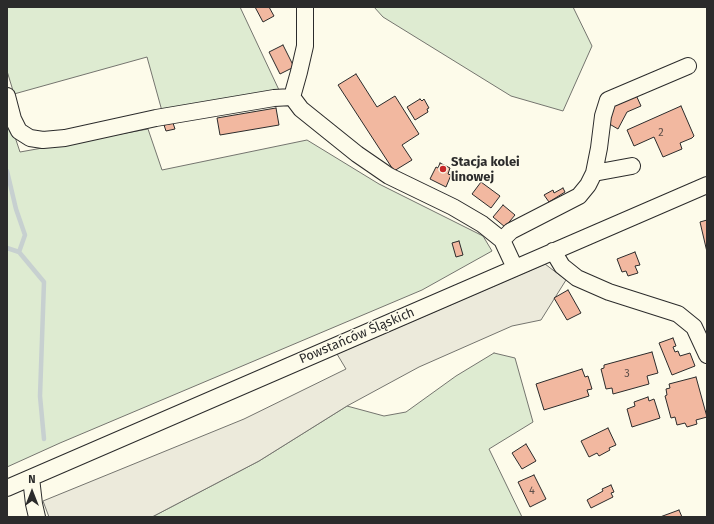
<!DOCTYPE html>
<html>
<head>
<meta charset="utf-8">
<style>
	body { margin:0 }
	#map { position:relative; width:714px; height:524px; overflow:hidden; background:#fdfbea; font-family:"Fira Sans",sans-serif }
	canvas { display:block }
	.frame { position:absolute; inset:0; border:8px solid #2b2b2b; pointer-events:none }
	.north { position:absolute; left:12px; top:472px; width:40px; height:40px; -webkit-text-stroke:3px #fdfbea; paint-order:stroke; rotate:0deg; font-size:11px; font-weight:700; line-height:16px; text-align:center; color:#2b2b2b }
	.north::after { content:''; display:block; margin:auto; width:14px; height:18px; background:#2b2b2b; clip-path:polygon(50% 0,100% 100%,50% 72%,0 100%) }
</style>
</head>
<body>
<div id="map">
<canvas width="714" height="524"></canvas>
<div class="frame"></div>
<div class="north">N</div>
</div>
<script>
const c = document.querySelector('canvas').getContext('2d');
c.lineJoin = 'round';
function fill(path, color) { c.fillStyle = color; c.fill(path, 'evenodd'); }
const shape = rows => new Path2D(rows.map(r => 'M' + r).join(''));
function trace(path, color, width, dash) { c.strokeStyle = color; c.lineWidth = width; c.lineCap = dash ? 'butt' : 'round'; c.setLineDash(dash || []); c.stroke(path); }
function write(font, color, halo, rows, align = 'center') {
  c.font = font + ' "Fira Sans",sans-serif'; c.lineWidth = 3; c.setLineDash([]); c.textBaseline = 'middle'; c.strokeStyle = halo; c.fillStyle = color; for (const [text, x, y, turn = 0] of rows) {
    c.save(); c.translate(x, y); c.rotate((+turn || 0) * Math.PI / 180); c.textAlign = isNaN(turn) ? turn : align; if (halo) c.strokeText(text, 0, 0); c.fillText(text, 0, 0); c.restore();
  }
}
const green = shape([
	[7,7,240,7,279,90,162,111,147,57,14,94,7,71,7,7],
	[374,7,573,7,592,46,563,111,511,96,383,17,374,7],
	[7,113,20,152,148,129,162,170,307,140,379,184,483,236,492,251,422,290,60,443,7,467,7,113],
	[494,353,515,358,533,422,489,449,522,517,152,517,259,461,347,406,384,416,406,412,456,376,494,353]
]);
fill(green, '#deebd1');
trace(green, '#74746e', 1);
const parking = shape([
	[545,264,566,280,541,320,512,326,419,367,347,406,259,461,152,517,49,517,43,501,244,419,346,369,337,354,545,264]
]);
fill(parking, '#eceadb');
trace(parking, '#74746e', 1);
trace(shape([
	[7,171,16,209,25,235,19,252],
	[7,248,19,252,44,282,40,396,44,439]
]), '#c7d0d0', 4.5);
const building = shape([
	[255,7,269,7,274,16,263,22,255,7],
	[283,45,294,67,280,74,269,52,283,45],
	[356,74,377,107,395,96,419,134,402,145,412,160,394,171,338,85,356,74],
	[636,95,641,106,627,112,618,129,606,122,616,103,636,95],
	[420,99,422,101,424,99,429,108,427,109,428,112,415,120,407,107,420,99],
	[681,106,694,136,692,138,680,143,682,149,663,157,654,137,634,146,627,130,681,106],
	[276,108,279,125,220,135,217,118,276,108],
	[173,123,175,129,166,131,164,125,173,123],
	[440,163,450,168,448,174,451,175,446,187,430,179,436,167,438,168,440,163],
	[481,182,500,196,491,208,472,194,481,182],
	[563,188,565,192,549,202,544,195,553,190,554,193,563,188],
	[503,205,515,215,505,227,493,217,503,205],
	[707,220,707,252,700,222,707,220],
	[459,241,463,255,456,257,452,243,459,241],
	[635,252,640,265,635,266,638,273,628,276,626,271,622,272,617,259,635,252],
	[568,290,581,313,567,320,554,298,568,290],
	[673,338,676,346,673,347,675,352,678,351,680,356,690,353,695,366,672,375,659,343,673,338],
	[652,352,658,373,647,376,649,384,613,394,612,388,606,389,601,369,604,368,604,365,652,352],
	[582,369,585,377,588,376,592,389,587,390,589,396,544,410,536,384,582,369],
	[696,377,707,417,696,420,697,424,687,427,685,423,677,425,675,417,671,418,665,396,667,395,666,389,670,388,669,384,696,377],
	[648,397,649,401,654,399,660,418,632,427,627,409,635,406,634,402,648,397],
	[608,428,616,445,609,448,610,450,599,456,597,453,589,457,581,441,608,428],
	[526,444,536,461,522,469,512,453,526,444],
	[534,475,546,499,530,507,518,482,534,475],
	[611,485,614,492,611,493,613,497,591,508,587,500,603,491,602,489,611,485],
	[679,510,682,517,660,517,679,510]
]);
fill(building, '#f2b8a0');
trace(building, '#2b2b2b', 1);
const minor = shape([
	[7,96,13,119,19,131,30,138,43,140,65,138,156,118,274,98,292,97,301,109,357,154,389,176,453,207,482,224,502,240,515,268],
	[292,97,299,72,305,46,305,7],
	[594,173,599,148,603,116,608,100,688,66],
	[502,240,511,231,579,196,588,185,594,173,632,166],
	[553,251,562,266,577,278,609,292,678,314,694,327,707,355],
	[31,478,34,504,37,517],
	[7,488,707,185]
]);
trace(minor, '#2b2b2b', 18);
trace(minor, '#fdfbea', 16);
for (const [x, y, r, color] of [
	[443,169,4,"#c62828"]
]) { const dot = new Path2D(); dot.arc(x, y, r, 0, 2 * Math.PI); c.fillStyle = color; c.fill(dot); trace(dot, '#fdfbea', 1.5); }
write('11px', '#5d4e48', null, [
	["2",661,133],
	["3",627,374],
	["4",532,491]
]);
write('bold 13px', '#2b2b2b', '#fdfbea', [
	["Stacja kolei",451,162],
	["linowej",451,177]
], 'left');
write('13px', '#2b2b2b', '#fdfbea', [
	["Powstańców Śląskich",357,336,-23]
]);
</script>
</body>
</html>
